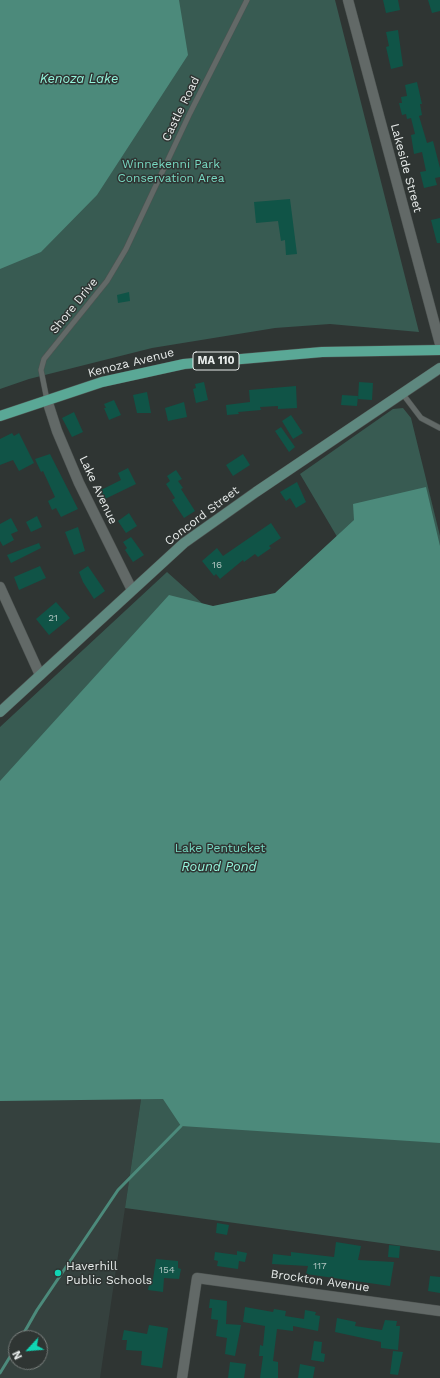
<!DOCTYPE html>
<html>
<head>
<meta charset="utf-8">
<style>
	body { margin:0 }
	#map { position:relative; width:440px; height:1378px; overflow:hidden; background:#2f3533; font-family:"Work Sans",sans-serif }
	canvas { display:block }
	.north { position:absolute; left:8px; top:1330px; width:40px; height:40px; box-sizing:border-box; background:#2f3533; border:1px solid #797e7c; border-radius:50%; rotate:244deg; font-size:11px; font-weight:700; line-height:16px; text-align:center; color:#e7ebea }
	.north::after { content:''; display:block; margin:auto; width:14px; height:18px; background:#10d5b4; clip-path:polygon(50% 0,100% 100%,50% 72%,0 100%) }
</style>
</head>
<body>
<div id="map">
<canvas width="440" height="1378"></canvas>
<div class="north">N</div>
</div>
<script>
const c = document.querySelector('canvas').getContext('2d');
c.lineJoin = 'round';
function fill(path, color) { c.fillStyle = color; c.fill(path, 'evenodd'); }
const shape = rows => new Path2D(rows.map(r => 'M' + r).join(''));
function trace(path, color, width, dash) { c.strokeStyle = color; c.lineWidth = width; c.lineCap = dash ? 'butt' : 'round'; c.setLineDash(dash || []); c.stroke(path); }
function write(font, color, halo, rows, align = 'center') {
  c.font = font + ' "Work Sans",sans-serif'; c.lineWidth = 3; c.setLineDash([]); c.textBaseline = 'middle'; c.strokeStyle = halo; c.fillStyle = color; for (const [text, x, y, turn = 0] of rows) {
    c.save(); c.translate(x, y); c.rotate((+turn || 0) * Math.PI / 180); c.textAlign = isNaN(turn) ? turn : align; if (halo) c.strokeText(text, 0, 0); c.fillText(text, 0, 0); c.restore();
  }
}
fill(shape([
	[145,1072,100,1378,0,1378,0,1084],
	[16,1338,40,1338,40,1362,16,1362]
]), '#35413e');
fill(shape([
	[0,0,335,0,419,332,330,324,275,328,152,348,29,379,0,389],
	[403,408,411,418,440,536,440,1251,125,1208,145,1072,0,1084,0,727,167,572,213,613,279,597,339,540,300,474,393,409]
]), '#385b52');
fill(shape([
	[0,0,179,0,188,55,97,195,41,252,0,269],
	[426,487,440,546,440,1143,181,1126,163,1099,0,1101,0,781,169,595,213,606,275,593,354,520,353,504]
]), '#4c8a7b');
trace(shape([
	[21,1338,37,1310,118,1190,181,1126],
	[0,1373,16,1347]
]), '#4c8a7b', 3);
fill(shape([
	[383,0,398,0,400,10,386,13],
	[428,0,440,0,440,11,432,13],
	[398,30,403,66,391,69,386,47,389,46,386,32],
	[417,82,422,104,420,104,422,115,419,116,427,143,433,141,440,168,440,177,435,178,437,185,424,188,420,172,426,171,422,152,414,154,411,135,415,134,411,118,407,119,406,114,402,115,399,103,402,103,401,97,407,96,405,85],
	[290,199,297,254,286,255,285,240,281,241,278,221,256,223,254,202],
	[440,218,440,243,437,243,431,220],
	[129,292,130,301,118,303,117,295],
	[204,382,208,400,196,403,193,389,196,388,195,384],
	[359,382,373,383,372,400,358,399],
	[296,386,297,408,278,409,278,406,260,407,261,410,238,412,239,414,227,415,226,405,250,402,249,390],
	[147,392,151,413,137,413,133,395],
	[342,395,358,396,357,406,341,405],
	[114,400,121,415,109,420,104,408,106,408,104,404],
	[184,402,187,417,168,421,165,408],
	[74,412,83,432,72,437,62,418],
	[291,415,303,433,293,439,282,421],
	[281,427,295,447,289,452,275,431],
	[12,433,14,436,19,433,34,463,19,471,13,460,0,465,0,439],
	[50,454,78,509,61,517,56,508,52,510,48,501,55,497,43,471,41,472,35,459],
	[243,454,250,465,233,476,226,465],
	[128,468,136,484,103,500,99,491,121,480,118,473],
	[176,470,182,479,178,481,183,488,181,489,195,511,184,518,172,500,175,498,166,484,170,481,167,476],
	[297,482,306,502,296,508,290,498,286,501,280,492],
	[129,513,137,526,126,533,118,521],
	[37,516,42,527,31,532,26,522],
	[11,518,18,531,11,534,14,540,3,546,0,541,0,524],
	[271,523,281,538,269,546,271,548,258,557,255,554,244,562,243,560,220,579,216,574,214,576,202,561,217,548,223,556],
	[78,527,85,551,74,555,65,532],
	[131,537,144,555,133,562,125,550,127,548,123,542],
	[39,543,41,548,11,563,7,555],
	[40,566,46,578,19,590,14,577],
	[88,566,105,591,94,599,83,582,79,572],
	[56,602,70,618,49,635,36,619],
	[217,1223,229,1225,227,1235,216,1233],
	[336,1242,361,1246,358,1260,394,1262,390,1286,306,1274,308,1266,272,1264,273,1254,291,1256,291,1252,334,1257],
	[389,1245,400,1246,399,1258,388,1257],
	[237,1251,247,1253,245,1262,239,1261,238,1269,217,1266,218,1261,214,1260,215,1252,237,1255],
	[156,1259,178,1261,178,1268,181,1269,179,1279,164,1278,163,1292,148,1290,150,1279,153,1279],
	[430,1276,440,1277,440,1293,428,1291],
	[210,1299,227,1301,226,1324,241,1325,235,1356,225,1354,227,1338,216,1336,218,1320,211,1319,212,1308,209,1308],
	[245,1307,273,1312,274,1309,286,1311,285,1316,304,1319,305,1310,316,1312,315,1315,320,1316,318,1331,293,1326,293,1331,277,1329,273,1361,278,1362,278,1378,260,1378,263,1356,259,1356,260,1345,263,1346,265,1326,243,1322],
	[337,1318,356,1322,355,1326,382,1330,385,1320,397,1321,396,1326,400,1326,398,1350,381,1348,381,1342,335,1332],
	[149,1325,168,1328,162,1368,141,1365,142,1351,126,1350,127,1340,122,1340,124,1330,147,1334],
	[314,1341,322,1342,321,1353,325,1354,324,1362,311,1360],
	[393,1351,403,1352,398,1375,390,1374],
	[230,1362,246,1364,244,1378,228,1378],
	[300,1364,315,1367,313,1378,298,1378]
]), '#105447');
const service = shape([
	[402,393,421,418,440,428],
	[47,400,41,370,44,359,107,281,126,249,190,113,247,0]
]);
const minor = shape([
	[348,0,440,344],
	[47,400,57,431,79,483,132,590],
	[0,587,40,675],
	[182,1378,197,1278,440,1311]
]);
const secondary = shape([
	[0,712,184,543,256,492,440,368]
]);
const primary = shape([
	[0,416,102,382,184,364,322,352,440,350]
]);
trace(service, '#4d5351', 6);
trace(minor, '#4d5351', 11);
trace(secondary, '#4d5351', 11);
trace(primary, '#4d5351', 11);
trace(service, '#626967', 5);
trace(minor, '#626967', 10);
trace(secondary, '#5e887f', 10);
trace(primary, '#5aa896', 10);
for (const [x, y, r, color] of [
	[58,1273,4,"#10d5b4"]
]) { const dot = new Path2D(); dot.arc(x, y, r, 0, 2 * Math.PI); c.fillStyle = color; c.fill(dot); trace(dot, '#2f3533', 1.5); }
write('10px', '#b1c5c1', null, [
	["16",217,565],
	["21",53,618],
	["117",320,1266],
	["154",167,1270]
]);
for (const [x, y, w] of [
	[216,361,46]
]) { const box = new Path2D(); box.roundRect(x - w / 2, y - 9, w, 18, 3); c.fillStyle = '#2f3533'; c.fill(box); trace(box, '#e7ebea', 1); }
write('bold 11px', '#e7ebea', null, [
	["MA 110",216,361]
]);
write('12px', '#e7ebea', '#2f3533', [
	["Castle Road",181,109,-64],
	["Lakeside Street",406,168,75],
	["Shore Drive",74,306,-51],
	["Kenoza Avenue",131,363,-14],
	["Lake Avenue",98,490,65],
	["Concord Street",202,516,-37],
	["Brockton Avenue",320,1281,8]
]);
write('12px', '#78d9c2', '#2f3533', [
	["Winnekenni Park",171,164],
	["Conservation Area",171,178],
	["Lake Pentucket",220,848]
]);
write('12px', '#e7ebea', '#2f3533', [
	["Haverhill",66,1266],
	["Public Schools",66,1280]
], 'left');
write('italic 13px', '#94f5dc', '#2f3533', [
	["Kenoza Lake",79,79],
	["Round Pond",219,867]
]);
</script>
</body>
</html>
